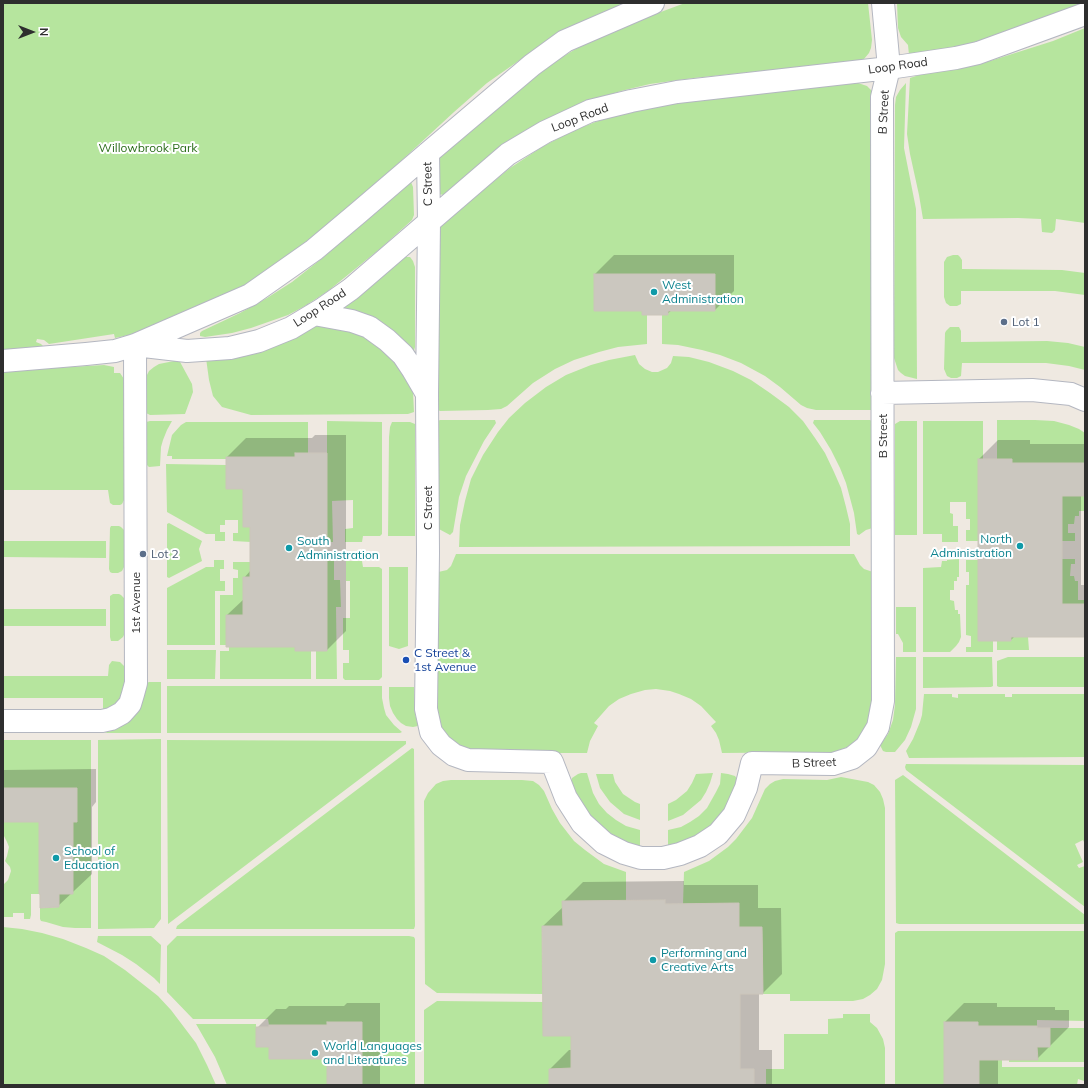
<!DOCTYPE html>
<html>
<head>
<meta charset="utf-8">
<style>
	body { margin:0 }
	#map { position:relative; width:1088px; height:1088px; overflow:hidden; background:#efe9e1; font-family:Mulish,sans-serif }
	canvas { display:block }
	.frame { position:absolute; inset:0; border:4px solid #2e2e2e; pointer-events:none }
	.north { position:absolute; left:12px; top:12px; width:40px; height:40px; -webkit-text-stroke:3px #fff; paint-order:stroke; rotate:90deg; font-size:11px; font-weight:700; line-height:16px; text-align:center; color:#2e2e2e }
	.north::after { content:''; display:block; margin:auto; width:14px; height:18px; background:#2e2e2e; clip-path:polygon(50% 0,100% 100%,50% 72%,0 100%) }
</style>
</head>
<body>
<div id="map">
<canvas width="1088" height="1088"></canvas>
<div class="frame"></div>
<div class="north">N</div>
</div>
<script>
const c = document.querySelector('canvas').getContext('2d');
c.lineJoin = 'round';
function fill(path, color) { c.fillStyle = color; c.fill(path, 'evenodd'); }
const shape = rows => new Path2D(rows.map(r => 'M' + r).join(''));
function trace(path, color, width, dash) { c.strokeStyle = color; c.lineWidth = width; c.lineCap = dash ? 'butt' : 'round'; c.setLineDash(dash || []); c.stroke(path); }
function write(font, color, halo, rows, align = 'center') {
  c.font = font + ' Mulish,sans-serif'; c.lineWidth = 4; c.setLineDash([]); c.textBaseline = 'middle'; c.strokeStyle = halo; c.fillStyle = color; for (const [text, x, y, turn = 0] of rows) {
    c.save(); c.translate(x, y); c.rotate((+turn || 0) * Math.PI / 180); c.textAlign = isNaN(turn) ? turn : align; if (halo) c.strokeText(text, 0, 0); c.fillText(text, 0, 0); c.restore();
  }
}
fill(shape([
	[3,3,625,3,613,8,567,31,527,55,487,83,454,112,335,222,263,278,133,334,115,338,114,334,49,344,44,340,37,339,36,342,41,344,45,348,3,351],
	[685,3,868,3,872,40,871,48,869,53,864,59,858,61,694,78,650,84,621,91,585,103,444,195,438,194,437,157,539,71,579,47,605,34,642,19],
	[897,3,1085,3,1085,7,1007,34,953,48,909,55,908,45,901,37,898,28],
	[1085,28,1085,223,1056,219,1055,230,1052,233,1042,232,1041,219,1018,218,923,219,919,195,910,154,907,134,910,78,919,75,990,61,1053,41],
	[858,83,867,86,872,91,875,97,876,408,871,410,816,410,807,408,801,405,780,387,765,376,741,363,720,355,702,350,678,345,662,344,662,315,668,315,668,311,715,311,715,274,594,274,594,311,642,311,642,315,647,315,647,344,618,347,599,352,574,360,555,369,533,383,507,406,501,409,488,410,440,411,434,408,438,229,448,219,510,168,542,147,572,131,598,121,634,110,659,104,728,96],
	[906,83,904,148,916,209,917,379,905,376,901,373,898,370,894,358,895,105,896,97,900,90],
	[411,182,413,187,414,215,412,220,381,248,328,291,305,306,288,315,251,328,232,333,205,337,200,336,200,333,202,331,240,313,267,298,292,282,325,256,376,210],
	[953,255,958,255,960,257,962,260,962,269,1062,270,1085,273,1085,295,1055,291,961,291,961,304,957,306,950,306,946,303,944,297,944,262,947,257],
	[405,257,410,257,413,261,415,267,415,347,414,351,412,352,341,309],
	[321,325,333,326,381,343,407,376,413,392,414,412,408,414,251,415,222,407,213,396,209,380,206,358],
	[950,327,959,327,961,331,961,342,1047,341,1068,343,1085,347,1085,370,1069,366,1046,363,962,363,961,376,957,378,951,378,947,376,944,369,945,333,946,331],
	[635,355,639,364,645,369,652,372,658,372,667,368,671,363,673,356,689,357,709,362,733,371,751,380,770,393,789,407,803,421,815,438,825,453,834,472,841,488,846,507,850,524,850,546,459,547,460,525,465,501,471,479,483,455,498,432,509,418,525,403,546,387,566,375,591,365,609,360],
	[179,360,192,384,193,392,185,414,150,415,146,413,146,385,147,375,149,371,154,367,159,364],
	[104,365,114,367,114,373,120,373,124,379,125,498,122,504,120,505,113,505,110,503,108,490,3,490,3,371],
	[440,420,495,420,496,423,484,441,466,476,459,497,453,532,450,535,437,528,434,423],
	[814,420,870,420,876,424,876,527,866,530,859,535,857,534,854,513,846,483,840,468,831,450,820,432,813,423],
	[997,420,1035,420,1054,421,1069,425,1079,429,1085,433,1085,511,1079,511,1079,516,1075,516,1074,524,1068,524,1068,533,1075,533,1075,541,1062,541,1062,496,1084,496,1084,463,1012,463,1012,459,997,459],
	[150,421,172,421,167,430,163,440,161,447,160,466,149,467,146,464,146,422],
	[327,421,382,422,382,534,380,536,363,536,362,542,345,542,345,529,353,528,353,500,332,501,333,542,327,542],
	[900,421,917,421,917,535,895,535,895,424],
	[923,421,983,421,983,459,978,459,978,541,966,541,966,530,970,530,970,519,966,519,966,502,950,502,950,513,953,514,953,526,958,526,958,542,942,542,942,534,923,534],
	[186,422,308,422,308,453,295,457,226,457,226,459,172,459,172,456,167,456,172,435,181,425],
	[392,422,410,422,415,424,415,536,388,536,389,437,390,427],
	[166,464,226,465,226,489,243,489,243,527,251,527,251,542,233,541,233,533,238,533,238,520,225,520,225,525,220,525,220,532,225,532,225,541,215,541,215,534,206,534,167,512],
	[169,523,202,541,199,549,202,561,169,578,167,577,167,524],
	[111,526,119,526,121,527,125,531,125,565,122,571,118,573,112,573,110,572,109,569,110,528],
	[3,541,106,541,106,558,3,557],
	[456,554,854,554,860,565,864,569,876,573,877,698,866,733,850,746,834,752,722,753,719,740,716,733,711,726,716,722,701,706,691,699,679,694,670,691,656,689,645,690,631,694,619,699,609,706,594,723,598,726,590,741,587,753,491,753,458,747,443,732,436,716,434,573,447,570,451,566],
	[959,559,959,577,957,577,957,581,954,581,954,590,950,590,950,600,954,601,955,610,958,610,958,614,960,614,961,637,959,642,956,646,950,652,923,652,923,568,941,567,942,561,947,561,947,560],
	[1062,559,1075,559,1075,564,1071,564,1070,576,1074,576,1075,581,1078,581,1078,600,1085,600,1085,630,1084,604,1062,604],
	[214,560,224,560,224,569,220,569,220,581,225,581,225,591,215,591,215,645,167,645,167,588,206,567,214,567],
	[966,560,978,560,993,641,993,652,966,652,966,647,971,647,971,636,966,635,966,585,969,585,969,572,966,572],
	[327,561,334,561,334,580,340,580,341,607,336,607,337,679,316,679,316,651,327,650],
	[346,561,362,561,363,567,379,567,382,569,382,677,379,680,345,680,343,678,343,663,349,663,349,650,343,650,343,618,350,618,350,581,346,581],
	[233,562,251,562,251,577,243,577,243,615,226,615,226,645,220,645,220,595,233,595,233,578,238,578,238,570,233,569],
	[389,567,408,567,408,646,399,649,389,646],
	[113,594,119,594,121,595,124,598,125,601,125,633,123,637,118,641,111,641,110,637,110,596],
	[896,607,916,607,916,652,903,652,903,643,898,634,896,634],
	[3,609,106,609,106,626,3,626],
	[1011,637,1028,637,1029,650,997,650,997,641,1011,641],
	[229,647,295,647,295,651,311,651,311,679,220,679,220,651,229,651],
	[167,650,216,650,215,679,167,679],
	[896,657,916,657,916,709,911,727,905,740,895,752,886,752,883,751,880,745,888,734,893,720,895,705],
	[923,657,992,657,993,686,991,687,923,688],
	[1008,657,1085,657,1085,687,999,687,997,686,997,661],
	[112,661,120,662,124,666,125,684,122,696,118,703,111,708,103,710,103,698,3,698,3,676,108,676,109,665],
	[149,682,161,682,161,733,99,733,104,733,117,729,129,721,141,706,144,696,146,686,147,683],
	[167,686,382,686,382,698,384,708,386,715,394,725,402,732,400,733,167,733],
	[389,687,414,687,415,713,418,726,413,727,406,726,401,723,397,719,393,713,390,706,389,698],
	[924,694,952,694,952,697,958,698,958,694,1005,694,1005,697,1012,697,1012,694,1085,694,1085,757,909,758,906,751,913,739,920,722,922,715],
	[161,739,161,919,154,928,98,929,98,740],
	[3,740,91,740,91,928,75,928,63,927,46,922,41,921,40,919,40,908,59,907,59,894,73,894,73,822,77,822,77,788,3,788],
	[167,740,406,741,406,744,168,924],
	[412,748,414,749,414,750,415,926,414,929,176,929,177,926],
	[906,764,1085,765,1085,844,1083,840,1075,844,1083,862,1077,865,1079,868,1085,866,1085,907,906,770,905,767],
	[581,773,587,773,593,793,599,804,607,813,616,820,626,826,640,830,640,847,631,844,609,835,594,822,578,799,571,782,572,778,578,774],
	[713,773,710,783,706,792,701,800,683,815,668,821,668,804,676,800,687,791,692,783,696,774],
	[721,773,728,774,735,776,737,779,737,784,731,799,717,821,699,835,668,847,668,830,681,827,690,822,699,816,707,808,716,792,720,784],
	[596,774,613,774,615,782,623,794,635,802,640,804,640,820,624,814,610,802,600,788],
	[903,775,1085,915,1085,924,899,924,896,923,895,780],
	[841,777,868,782,874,785,880,792,883,799,885,808,885,964,882,980,877,989,870,995,863,999,853,1001,790,1001,790,994,763,994,762,927,739,927,739,903,683,904,684,872,709,861,728,847,736,839,752,818,765,789,770,784,775,781,783,779,827,780],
	[451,780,522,780,533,781,539,785,544,791,552,809,560,823,574,841,585,850,604,864,626,872,626,905,563,901,563,926,542,926,543,994,437,993,425,984,424,801,428,793,436,784,443,781],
	[3,822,39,822,39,894,31,894,31,915,30,919,24,919,24,913,13,913,13,917,3,917,3,885,8,880,11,871,10,867,5,861,7,856,9,847,7,842,3,834],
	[3,927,22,929,42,933,63,939,86,948,104,956,125,970,158,996,171,1010,196,1043,207,1065,216,1085,3,1085],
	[898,931,1085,931,1085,1021,1037,1020,1037,1026,978,1026,978,1022,944,1022,944,1085,895,1085,895,933],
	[98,936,151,936,161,945,160,984,154,978,136,964,122,955,97,942],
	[177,936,409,936,414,937,415,939,415,1085,362,1085,361,1022,328,1022,327,1025,269,1025,268,1019,193,1019,167,992,167,946],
	[437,1001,543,1002,571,1036,574,1068,549,1069,549,1085,424,1085,424,1010],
	[843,1014,870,1014,870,1022,877,1028,883,1039,885,1048,885,1085,766,1085,766,1069,784,1069,784,1034,828,1034,828,1019,843,1018],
	[196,1024,256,1024,256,1047,269,1045,269,1059,327,1059,327,1085,227,1085,215,1057],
	[1050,1028,1085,1028,1085,1062,1009,1062,1009,1060,1037,1060,1037,1047,1050,1047],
	[979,1060,1002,1060,1002,1067,1085,1067,1085,1078,1084,1081,1078,1079,1077,1085,979,1085]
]), '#b6e59e');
fill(shape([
	[614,255,734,255,734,291,715,310,672,310,667,314,643,310,595,274],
	[315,435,346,435,346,631,327,650,296,646,227,615,244,599,244,578,251,570,251,526,244,488,227,457,246,438,312,438],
	[998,440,1030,440,1030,444,1085,444,1085,493,1083,495,1081,495,1081,585,1085,585,1085,635,1084,636,1015,636,1011,640,979,459],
	[96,769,96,802,92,807,92,874,58,906,40,821,3,821,3,770],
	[684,881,684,885,758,885,758,908,781,908,782,974,763,993,759,993,759,1050,772,1050,772,1085,550,1085,550,1069,569,1050,572,1050,572,1035,543,926,563,907,563,902,583,882],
	[347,1003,380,1003,380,1085,328,1085,328,1058,270,1046,257,1028,276,1009,286,1009,289,1006,344,1006],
	[964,1003,997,1003,997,1007,1055,1007,1055,1010,1069,1010,1069,1027,1037,1059,998,1059,998,1085,945,1085,945,1022]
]), '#0003');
const building = shape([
	[594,274,715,274,715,311,668,311,668,315,642,315,642,311,594,311,594,274],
	[295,453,327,453,327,651,295,651,295,647,226,647,226,615,243,615,243,577,250,577,250,527,243,527,243,489,226,489,226,457,295,457,295,453],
	[978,459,1012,459,1012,463,1084,463,1084,496,1062,496,1062,604,1084,604,1084,637,1011,637,1011,641,978,641,978,459],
	[3,788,77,788,77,822,73,822,73,894,59,894,59,907,40,908,40,894,39,894,39,822,3,822,3,788],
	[665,900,665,904,739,903,739,927,762,927,763,994,740,994,740,1069,754,1069,754,1085,549,1085,549,1069,571,1068,571,1036,543,1036,542,926,563,926,562,901,665,900],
	[327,1022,362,1022,362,1085,327,1085,327,1059,269,1059,269,1047,256,1047,256,1027,269,1027,269,1025,327,1025,327,1022],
	[944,1022,978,1022,978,1026,1037,1026,1037,1028,1050,1028,1050,1047,1037,1047,1038,1060,979,1060,979,1085,944,1085,944,1022]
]);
fill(building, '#cbc7bf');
trace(building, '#cbc5ba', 1);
const minor = shape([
	[428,153,429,222,427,394,428,553,426,709,431,732,441,745,454,755,468,760,552,762,566,798,582,823,604,843,624,853,641,858,663,858,680,854,700,846,718,834,734,815,746,788,752,763,833,764,852,758,866,747,878,727,883,701,882,97,889,68,883,3],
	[314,314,352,321,369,327,387,340,403,355,413,370,427,394],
	[135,345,187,351,230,348,259,341,291,328,321,310,351,289,508,154,545,132,590,111,631,101,677,92,889,68,956,58,978,53,1085,14],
	[3,361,86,354,115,351,135,345,250,295,314,250,358,213,428,153,532,65,565,41,653,3],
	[882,393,1032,390,1071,394,1085,400],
	[3,721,102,721,111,719,122,713,130,704,133,694,136,683,135,345]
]);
trace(minor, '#b4b7c1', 24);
trace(minor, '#fff', 22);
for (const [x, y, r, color] of [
	[654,292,4,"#0f9aa8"],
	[1004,322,4,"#5c6f8a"],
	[1020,546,4,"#0f9aa8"],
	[289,548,4,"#0f9aa8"],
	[143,554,4,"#5c6f8a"],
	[406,660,4,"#1a4fb4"],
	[56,858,4,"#0f9aa8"],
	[653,960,4,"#0f9aa8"],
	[315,1053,4,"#0f9aa8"]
]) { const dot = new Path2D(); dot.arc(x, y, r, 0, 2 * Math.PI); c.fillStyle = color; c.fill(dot); trace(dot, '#fff', 1.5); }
write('12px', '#2e2e2e', '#fff', [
	["Loop Road",898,66,-8],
	["B Street",884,112,-87],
	["Loop Road",580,118,-21],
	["C Street",428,184,-91],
	["Loop Road",320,308,-33],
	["B Street",883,436,-90],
	["C Street",428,508,-90],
	["1st Avenue",136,603,-90],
	["B Street",814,763,-2]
]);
write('12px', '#2c6e1b', '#fff', [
	["Willowbrook Park",148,148]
]);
write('12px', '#0d838f', '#fff', [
	["West",662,285],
	["Administration",662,299],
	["North",1012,539,"right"],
	["Administration",1012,553,"right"],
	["South",297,541],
	["Administration",297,555],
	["School of",64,851],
	["Education",64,865],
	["Performing and",661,953],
	["Creative Arts",661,967],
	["World Languages",323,1046],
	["and Literatures",323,1060]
], 'left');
write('12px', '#4e5e75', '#fff', [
	["Lot 1",1012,322],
	["Lot 2",151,554]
], 'left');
write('12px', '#164399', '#fff', [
	["C Street &",414,653],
	["1st Avenue",414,667]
], 'left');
</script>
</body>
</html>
